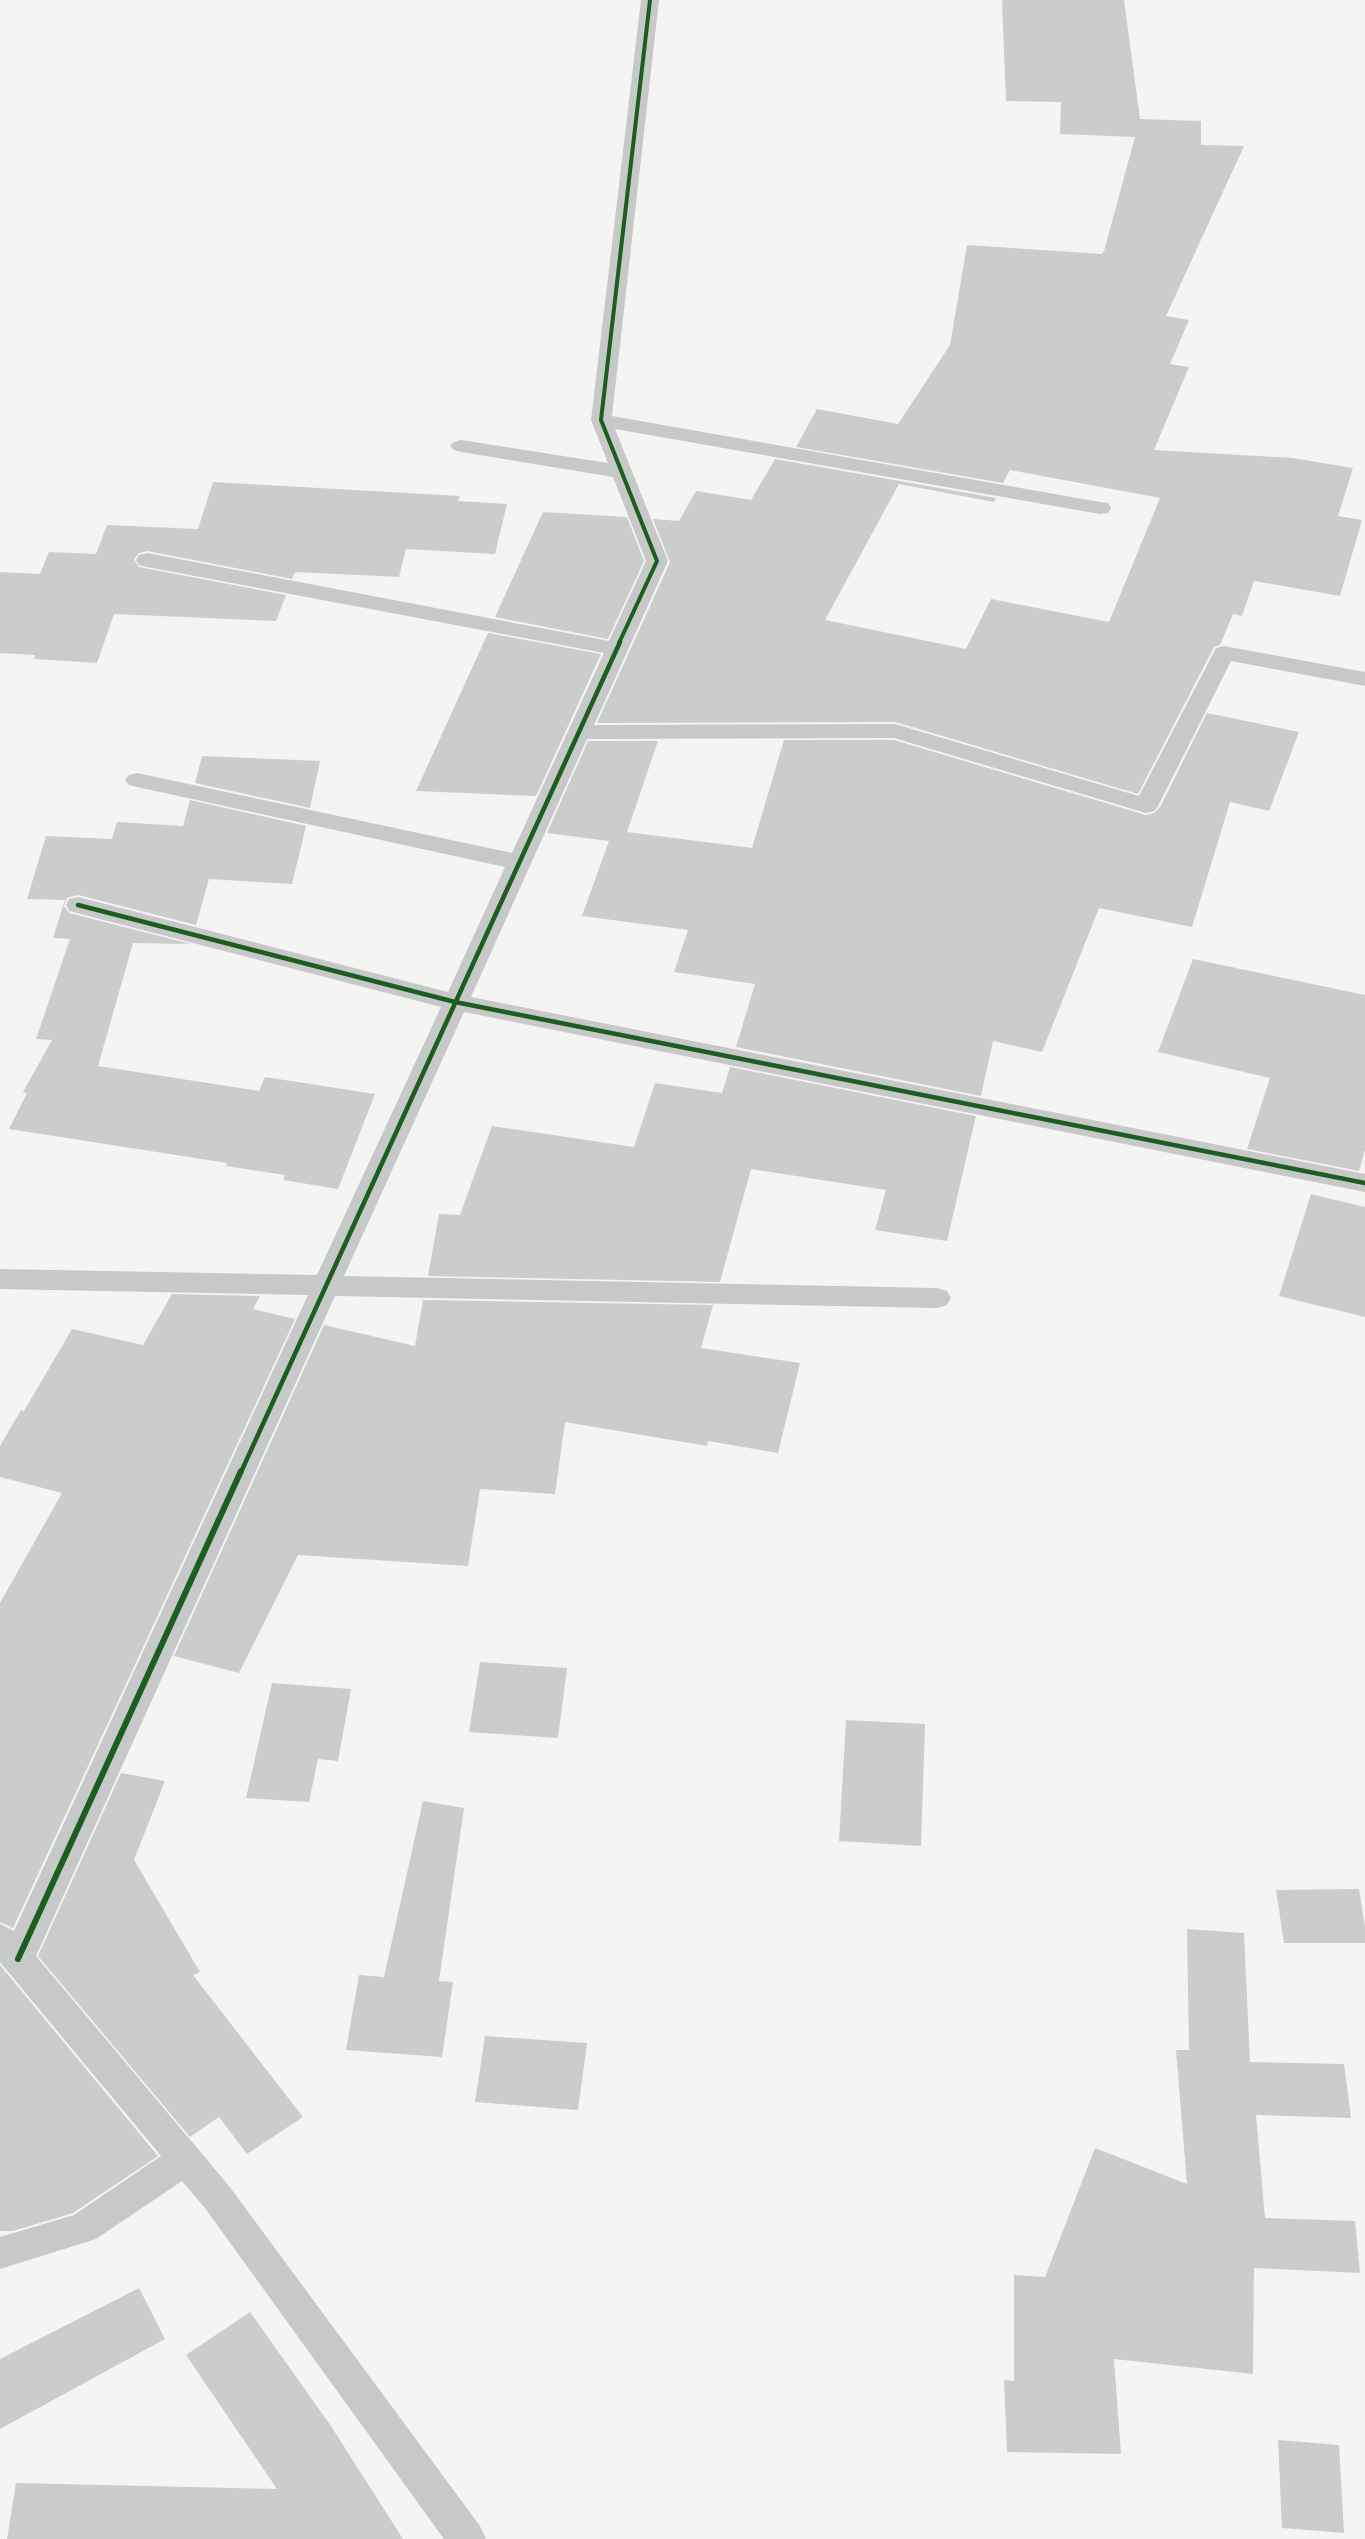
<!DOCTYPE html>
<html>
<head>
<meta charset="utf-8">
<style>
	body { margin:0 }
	canvas { display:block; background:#f4f4f3 }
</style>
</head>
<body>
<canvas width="1365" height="2539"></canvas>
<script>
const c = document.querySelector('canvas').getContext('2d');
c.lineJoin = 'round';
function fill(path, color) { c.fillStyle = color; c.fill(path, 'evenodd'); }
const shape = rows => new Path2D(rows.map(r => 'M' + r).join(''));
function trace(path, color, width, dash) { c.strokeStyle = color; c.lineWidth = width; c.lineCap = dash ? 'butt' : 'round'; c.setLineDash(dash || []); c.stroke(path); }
fill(shape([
	[1002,0,1124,0,1140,119,1201,121,1201,145,1244,146,1166,316,1189,320,1170,364,1189,367,1154,450,1293,458,1353,468,1338,516,1362,520,1340,596,1254,581,1242,616,1233,614,1220,645,1214,647,1138,794,895,722,597,723,670,562,653,519,679,521,696,491,751,500,775,459,996,498,994,502,899,484,825,620,966,649,991,599,1109,622,1160,498,1010,470,1003,483,796,447,817,409,898,424,950,345,967,245,1102,254,1104,251,1135,137,1060,134,1061,102,1006,101],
	[213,482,460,496,458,501,507,504,495,554,406,549,399,577,295,572,292,579,147,551,139,553,134,559,139,567,286,595,276,621,114,614,97,663,34,659,35,655,0,653,0,572,40,574,49,552,96,554,107,525,198,529],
	[543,512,627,517,644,561,608,639,495,617],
	[488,633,601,654,536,796,416,791],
	[1207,713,1299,732,1269,811,1230,802,1192,927,1099,908,1042,1052,993,1041,981,1096,736,1047,755,984,674,972,688,930,582,916,609,841,547,833,588,741,658,741,627,832,752,848,784,740,894,740,1146,815,1154,813,1160,807],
	[202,756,320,761,310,808,195,783],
	[190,800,306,826,292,884,209,879,196,925,78,895,67,898,64,906,69,913,191,944,133,943,98,1066,259,1091,265,1077,375,1094,338,1189,283,1180,285,1175,226,1166,227,1163,9,1129,27,1093,23,1092,52,1040,36,1039,70,939,53,938,65,900,27,899,46,836,112,839,117,822,183,826],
	[1193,959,1365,995,1365,1150,1359,1171,1247,1149,1270,1078,1158,1052],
	[730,1067,976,1116,947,1241,875,1230,886,1190,751,1169,720,1282,428,1276,439,1214,460,1215,492,1126,634,1147,655,1083,722,1093],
	[1311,1194,1365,1207,1365,1317,1279,1296],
	[172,1294,260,1296,253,1309,295,1319,13,1928,0,1922,0,1603,62,1493,0,1477,0,1446,21,1410,24,1411,72,1329,143,1345],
	[423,1300,713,1305,701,1348,800,1363,778,1453,708,1441,707,1446,565,1422,555,1494,480,1489,468,1566,298,1555,239,1673,174,1656,324,1325,415,1346],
	[480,1662,567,1668,558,1738,469,1732],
	[272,1683,351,1689,338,1761,318,1759,309,1802,246,1798],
	[846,1720,925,1724,921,1846,839,1841],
	[121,1773,165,1781,134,1860,200,1972,193,1975,303,2117,247,2154,219,2117,190,2137,38,1956],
	[423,1801,464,1808,439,1981,453,1982,442,2057,346,2050,359,1975,384,1977],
	[1359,1889,1365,1927,1365,1943,1284,1943,1276,1890],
	[1187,1929,1244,1933,1250,2062,1344,2064,1351,2118,1256,2115,1265,2218,1355,2221,1360,2273,1254,2268,1253,2374,1114,2359,1121,2454,1007,2452,1004,2380,1014,2381,1014,2275,1045,2277,1095,2148,1187,2184,1176,2050,1189,2050],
	[0,1965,158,2156,73,2213,13,2231,0,2231],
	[485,2036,587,2043,578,2110,475,2102],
	[139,2288,165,2339,0,2429,0,2359],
	[250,2312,331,2426,403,2539,7,2539,16,2483,277,2489,186,2355],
	[1278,2440,1339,2445,1344,2533,1282,2528]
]), '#cbcccc');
fill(shape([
	[641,0,659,0,612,416,1100,502,1108,503,1111,508,1108,513,1100,514,615,429,668,561,594,725,895,724,1139,796,1216,648,1224,646,1365,672,1365,686,1231,661,1158,806,1154,811,1146,813,894,738,587,739,471,997,1365,1174,1365,1192,464,1012,344,1276,937,1288,947,1291,951,1298,947,1305,937,1308,335,1296,36,1956,229,2186,480,2526,486,2539,444,2539,205,2208,182,2181,96,2239,0,2269,0,2237,74,2215,161,2156,0,1962,0,1924,14,1931,308,1295,0,1289,0,1269,317,1275,441,1007,69,911,66,905,69,899,78,897,448,992,505,867,137,787,129,785,125,780,129,775,137,773,512,853,604,653,147,567,139,565,136,560,139,555,147,553,609,641,646,561,613,477,461,452,454,450,450,446,454,442,461,440,608,463,591,420,641,0]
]), '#c7c9c9');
trace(shape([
	[619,643,657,561,601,420,650,0]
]), '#1b5e20', 4);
trace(shape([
	[78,905,455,1002,1365,1183],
	[241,1472,620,642]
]), '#1b5e20', 4.5);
trace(shape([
	[18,1959,241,1471]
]), '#1b5e20', 6);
</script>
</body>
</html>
